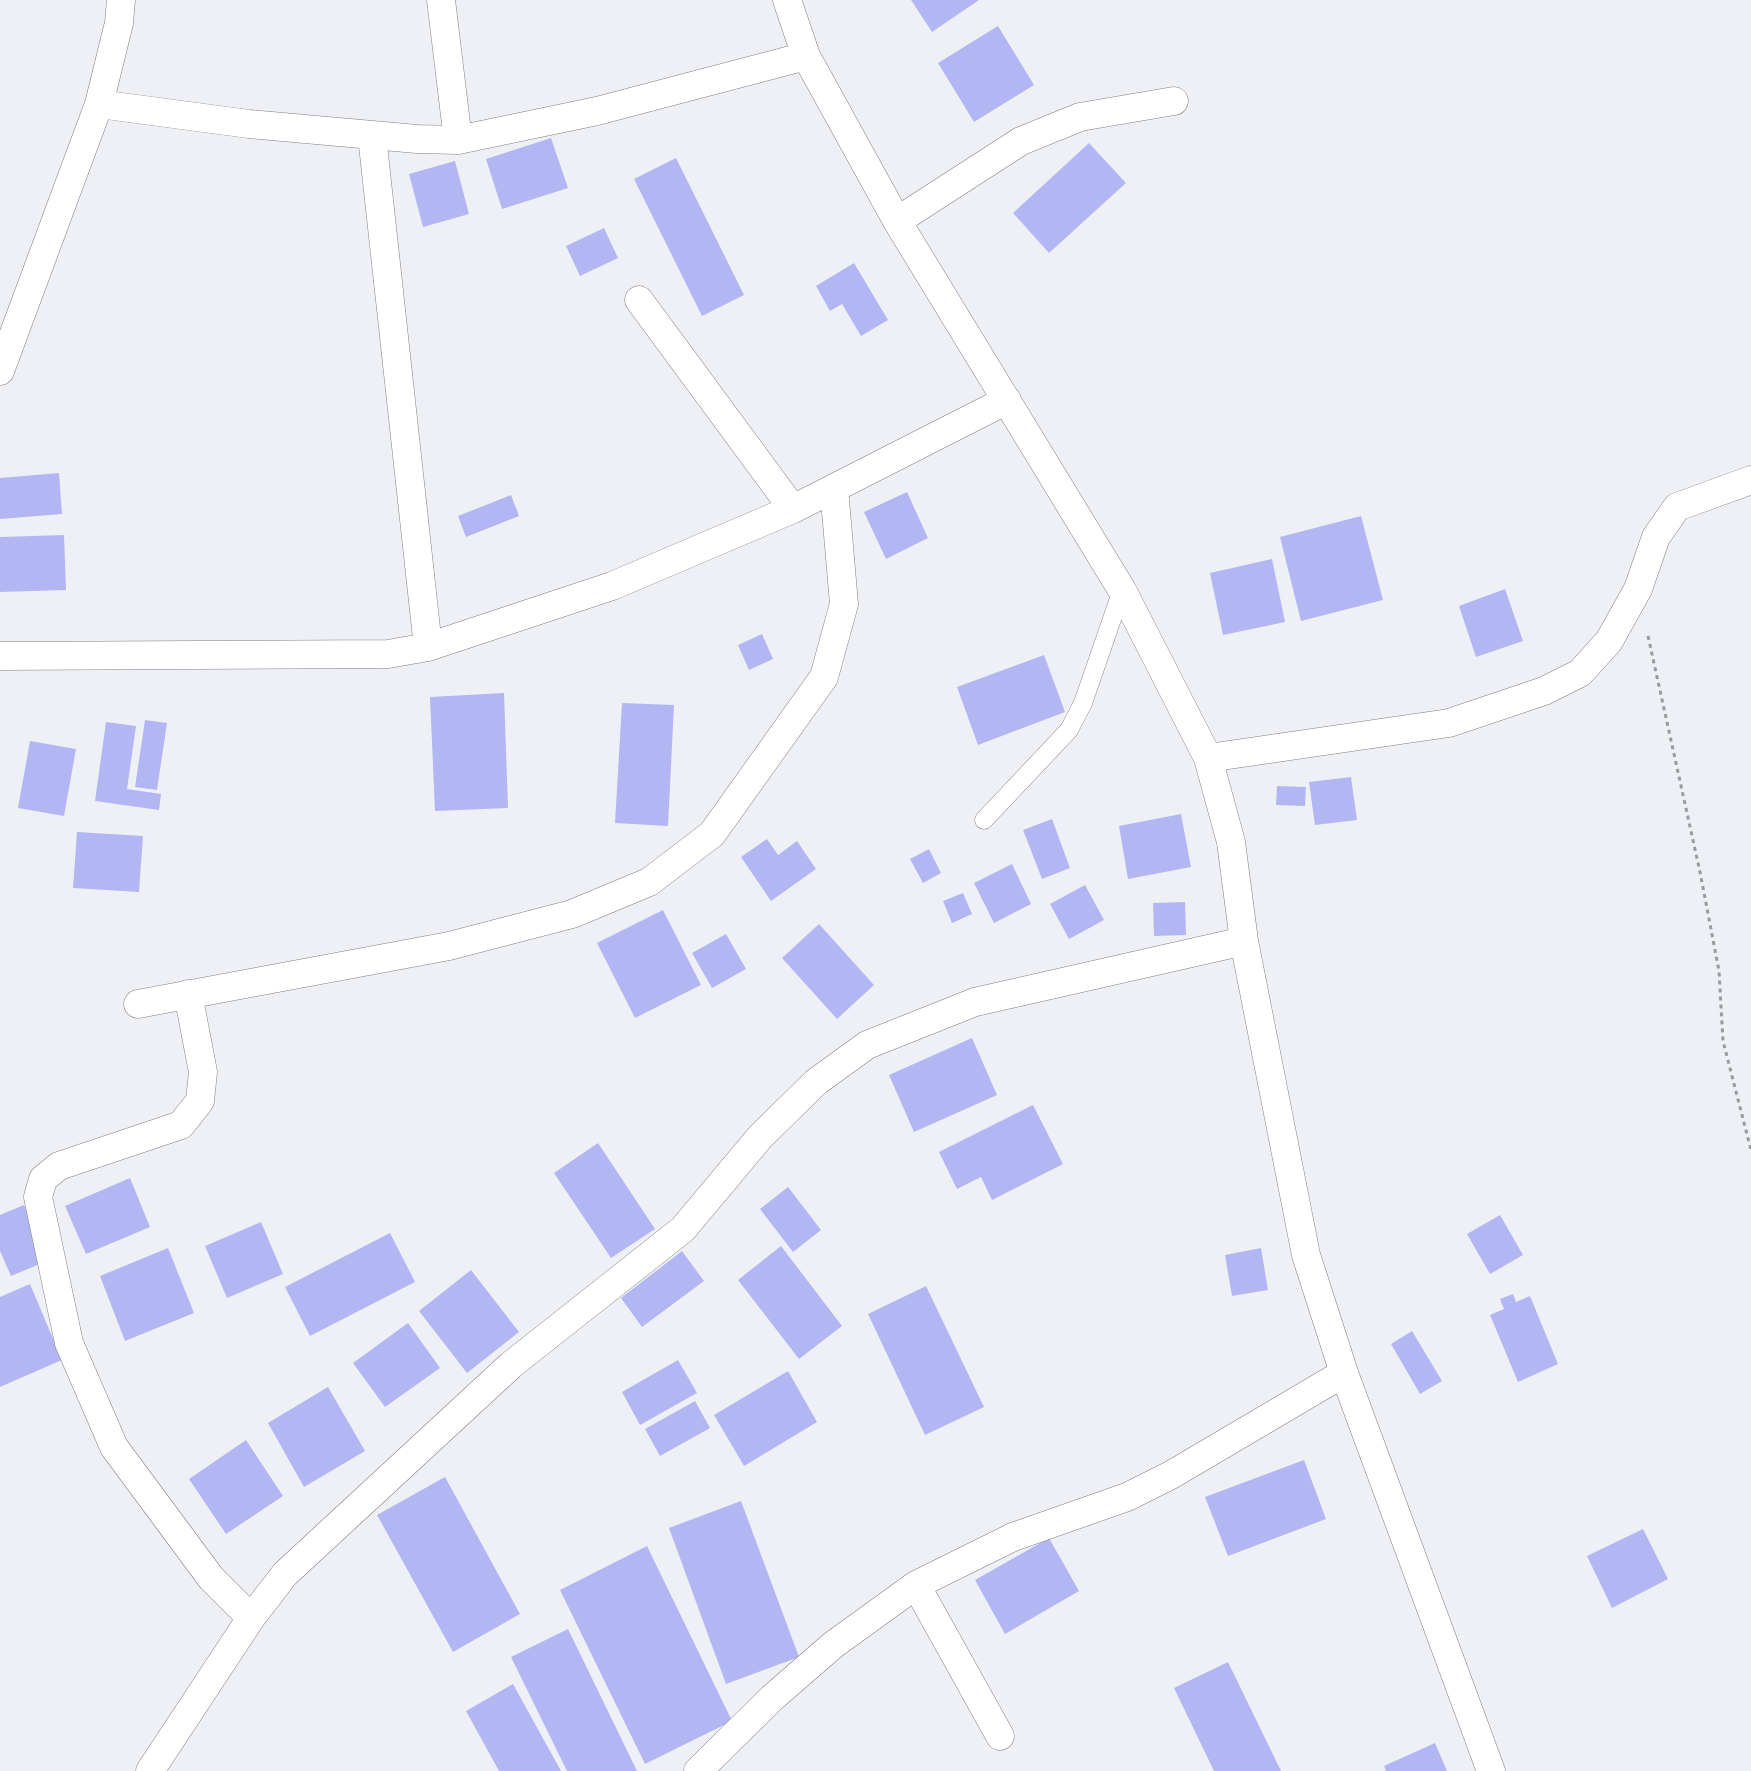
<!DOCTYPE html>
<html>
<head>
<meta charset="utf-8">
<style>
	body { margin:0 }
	canvas { display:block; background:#eff0f5 }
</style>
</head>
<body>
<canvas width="1751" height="1771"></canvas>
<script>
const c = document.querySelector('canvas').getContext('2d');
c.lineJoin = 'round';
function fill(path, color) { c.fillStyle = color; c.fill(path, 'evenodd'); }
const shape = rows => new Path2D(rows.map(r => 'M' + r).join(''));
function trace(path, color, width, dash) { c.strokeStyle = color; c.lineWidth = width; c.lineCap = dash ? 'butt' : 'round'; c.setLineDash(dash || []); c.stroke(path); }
fill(shape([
	[911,0,979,0,932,32],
	[998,26,1034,85,974,122,938,63],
	[551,138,568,188,502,209,486,159],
	[1089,143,1126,183,1049,253,1013,213],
	[676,158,744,295,702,316,634,179],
	[455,161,469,214,423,227,409,174],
	[604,228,618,258,580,276,566,246],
	[854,263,888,320,861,336,842,304,830,311,816,286],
	[59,473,62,514,0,519,0,478],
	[907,492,928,538,886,559,864,512],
	[511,495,519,516,466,537,458,516],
	[1361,516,1383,600,1301,621,1280,537],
	[64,535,66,590,0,592,0,537],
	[1272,559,1285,622,1223,635,1210,573],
	[1505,589,1523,641,1476,657,1459,606],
	[762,634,773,659,749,670,738,645],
	[1044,655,1065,712,978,745,957,687],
	[504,693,508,808,435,811,430,697],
	[622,703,674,705,668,826,615,823],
	[145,720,167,723,157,790,135,787],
	[106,722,136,726,127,789,161,794,159,810,95,801],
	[30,741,76,749,64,816,18,808],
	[1351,777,1357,820,1315,825,1309,782],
	[1277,786,1306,787,1305,806,1276,805],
	[1181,814,1191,867,1128,879,1119,826],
	[1052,819,1070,868,1042,879,1023,830],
	[77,832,143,836,139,892,73,888],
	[767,839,778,855,797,841,816,869,771,901,741,857],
	[929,849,941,873,923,883,910,859],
	[1012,864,1031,904,994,923,974,883],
	[1085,885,1104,920,1069,939,1050,904],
	[963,893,972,914,952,923,943,901],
	[1185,902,1186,935,1154,936,1153,903],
	[663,910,701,985,635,1018,597,943],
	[819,924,874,985,837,1019,782,958],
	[726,934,746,969,712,988,692,953],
	[972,1038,997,1095,914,1132,889,1075],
	[1033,1105,1063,1164,992,1200,981,1177,957,1189,939,1152],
	[598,1143,655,1229,611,1258,554,1173],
	[130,1178,150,1227,86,1254,65,1206],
	[788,1187,821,1230,793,1252,760,1209],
	[24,1205,47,1261,11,1276,0,1251,0,1215],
	[1500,1215,1523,1255,1490,1274,1467,1234],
	[261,1222,283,1274,227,1298,205,1246],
	[390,1233,415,1282,310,1336,285,1287],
	[781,1246,842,1326,799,1359,738,1280],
	[168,1248,194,1313,125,1341,100,1276],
	[1261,1248,1268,1290,1232,1296,1225,1255],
	[682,1251,704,1281,642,1327,621,1298],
	[471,1270,519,1332,467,1373,419,1311],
	[30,1284,62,1360,0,1387,0,1297],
	[926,1286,984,1407,925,1435,868,1314],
	[1513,1294,1516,1302,1530,1296,1558,1364,1518,1382,1490,1315,1504,1309,1500,1299],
	[408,1323,440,1368,385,1407,353,1363],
	[1412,1331,1442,1381,1420,1394,1391,1344],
	[678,1360,697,1393,640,1425,622,1392],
	[788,1371,817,1422,744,1466,714,1415],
	[328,1387,365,1451,304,1487,268,1423],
	[695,1401,710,1428,660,1456,645,1429],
	[246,1440,283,1496,226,1534,189,1479],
	[1304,1460,1326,1519,1228,1556,1205,1497],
	[445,1477,520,1614,453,1652,377,1515],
	[741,1501,799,1657,726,1684,669,1528],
	[1643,1529,1668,1579,1612,1608,1587,1556],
	[1049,1538,1079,1591,1005,1634,975,1580],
	[647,1546,732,1721,645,1764,560,1590],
	[568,1629,637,1771,567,1771,511,1657],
	[1228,1662,1281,1771,1214,1771,1174,1688],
	[513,1684,561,1771,499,1771,466,1711],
	[1435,1743,1447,1771,1386,1771,1384,1766]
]), '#b2b7f4');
const service = shape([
	[984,820,1069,730,1083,703,1122,590]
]);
const minor = shape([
	[441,0,458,140],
	[787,0,806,56,897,221,1122,590,1208,758,1231,842,1244,941,1306,1255,1344,1373,1491,1771],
	[99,104,249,124,417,139,458,140,597,111,806,56],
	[372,136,428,647],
	[897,221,1021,141,1080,117,1174,101],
	[639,300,793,509],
	[0,371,99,104,119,23,121,0],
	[0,656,388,654,428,647,612,586,793,509,1007,400],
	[1208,758,1449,723,1544,691,1580,673,1609,641,1638,589,1656,537,1677,507,1751,480],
	[188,994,203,1072,200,1101,181,1125,59,1166,43,1179,38,1197,69,1343,114,1447,211,1578,251,1618],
	[138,1004,449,946,572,914,649,882,712,834,824,677,844,604,834,488],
	[916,1585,1000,1736],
	[150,1771,251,1618,285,1574,511,1365,683,1229,760,1137,816,1082,867,1045,975,1002,1244,941],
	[698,1771,772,1698,833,1645,916,1585,1013,1537,1127,1497,1171,1475,1344,1373]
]);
trace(service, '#7e7f83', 19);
trace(minor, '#7e7f83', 29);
trace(shape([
	[1648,636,1700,872,1719,971,1723,1041,1751,1150]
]), '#999a9d', 3, [4, 4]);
trace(service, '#fff', 18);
trace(minor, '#fff', 28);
</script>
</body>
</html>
